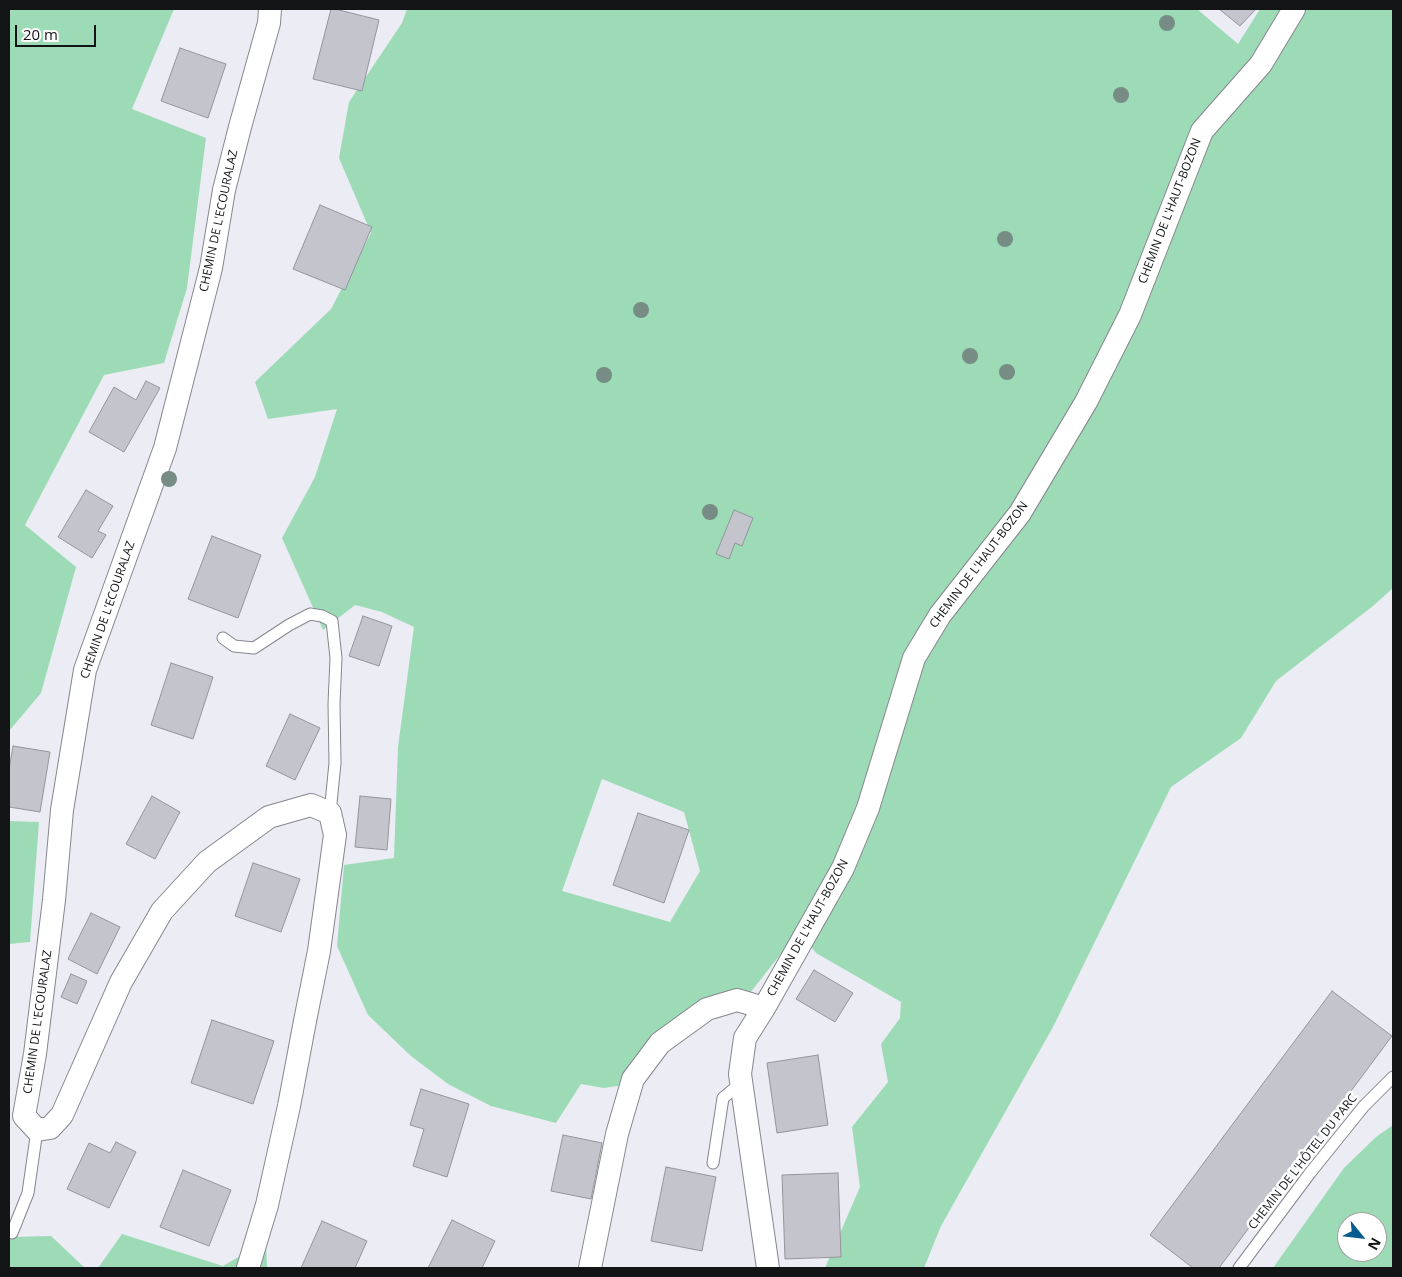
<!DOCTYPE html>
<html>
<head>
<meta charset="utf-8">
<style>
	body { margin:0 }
	#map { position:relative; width:1402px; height:1277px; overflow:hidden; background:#ebecf4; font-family:"Open Sans",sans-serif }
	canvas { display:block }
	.frame { position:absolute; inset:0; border:10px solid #131416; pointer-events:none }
	.north { position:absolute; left:1337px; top:1212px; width:50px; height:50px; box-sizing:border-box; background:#fff; border:1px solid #a1a1a2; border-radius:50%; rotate:119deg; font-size:14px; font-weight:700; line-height:20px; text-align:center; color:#131416 }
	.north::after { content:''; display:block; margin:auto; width:18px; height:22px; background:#085b8d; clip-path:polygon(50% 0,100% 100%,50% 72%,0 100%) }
	.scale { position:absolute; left:15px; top:25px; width:81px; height:22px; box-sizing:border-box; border:2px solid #131416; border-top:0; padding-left:6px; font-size:15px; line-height:18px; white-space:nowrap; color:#131416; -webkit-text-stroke:4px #fff; paint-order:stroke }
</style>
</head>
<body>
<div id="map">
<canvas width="1402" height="1277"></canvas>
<div class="frame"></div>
<div class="north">N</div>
<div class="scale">20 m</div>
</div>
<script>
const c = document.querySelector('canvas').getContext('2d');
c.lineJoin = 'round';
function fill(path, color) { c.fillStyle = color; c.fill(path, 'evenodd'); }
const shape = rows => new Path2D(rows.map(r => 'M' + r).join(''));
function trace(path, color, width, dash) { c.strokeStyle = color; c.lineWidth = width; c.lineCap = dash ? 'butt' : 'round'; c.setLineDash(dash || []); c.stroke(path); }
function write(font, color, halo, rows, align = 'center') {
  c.font = font + ' "Open Sans",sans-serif'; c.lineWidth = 5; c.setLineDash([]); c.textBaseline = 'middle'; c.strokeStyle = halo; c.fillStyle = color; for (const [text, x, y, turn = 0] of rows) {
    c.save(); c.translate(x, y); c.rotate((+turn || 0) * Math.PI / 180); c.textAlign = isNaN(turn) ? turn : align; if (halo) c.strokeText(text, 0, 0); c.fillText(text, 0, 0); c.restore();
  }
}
fill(shape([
	[9,9,174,9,132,109,206,138,187,288,164,363,104,375,25,525,76,567,41,693,9,731],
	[407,9,1197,9,1238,44,1260,9,1393,9,1393,588,1373,606,1276,681,1241,738,1171,787,1053,1027,941,1226,924,1268,825,1268,860,1187,852,1127,888,1082,881,1044,900,1018,901,1002,816,953,799,931,734,1013,711,1017,664,1050,638,1083,604,1088,581,1084,556,1123,491,1106,448,1084,411,1056,368,1015,337,946,344,865,394,858,398,747,414,627,382,612,355,605,323,630,282,538,315,477,337,409,268,419,255,382,331,309,371,233,339,158,349,102,402,23],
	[602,779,684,812,700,871,670,922,562,891],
	[9,821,39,822,30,942,9,944],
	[1393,1125,1393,1268,1273,1268,1344,1168,1376,1137],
	[1347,1222,1377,1222,1377,1252,1347,1252],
	[122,1234,223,1266,266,1241,267,1268,98,1268],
	[9,1235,12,1237,51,1236,85,1268,9,1268]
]), '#9ddbb7');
const building = shape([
	[331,9,335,9,379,20,362,91,313,79,331,9],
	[1219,9,1256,9,1240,26,1219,9],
	[180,48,226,64,208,118,161,101,180,48],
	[320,205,372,227,345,290,293,269,320,205],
	[146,381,160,388,124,452,89,432,114,387,136,400,146,381],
	[86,490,113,506,98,531,106,535,92,558,58,537,86,490],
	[734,510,753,518,742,546,735,543,729,559,716,554,734,510],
	[212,536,261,555,238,618,188,599,212,536],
	[363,616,392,626,379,666,349,656,363,616],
	[171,663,213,677,193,739,151,725,171,663],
	[290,714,320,728,295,780,266,766,290,714],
	[13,746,50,752,40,812,9,807,9,769,13,746],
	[152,796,180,812,155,859,126,844,152,796],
	[360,796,391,799,387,850,355,847,360,796],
	[638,813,689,830,664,903,613,885,638,813],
	[253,863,300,879,281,932,235,916,253,863],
	[91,913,120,927,97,974,68,959,91,913],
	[814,970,853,993,835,1022,796,999,814,970],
	[71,974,87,981,77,1004,61,997,71,974],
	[1332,991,1392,1036,1219,1268,1193,1268,1150,1235,1332,991],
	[212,1020,274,1041,253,1104,191,1083,212,1020],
	[818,1055,828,1125,777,1133,767,1063,818,1055],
	[421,1089,469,1104,447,1177,413,1166,424,1129,410,1125,421,1089],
	[563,1135,602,1143,591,1199,551,1191,563,1135],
	[116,1142,136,1152,109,1208,67,1189,89,1143,110,1153,116,1142],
	[666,1167,716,1177,702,1251,651,1241,666,1167],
	[183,1170,231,1190,209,1246,160,1227,183,1170],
	[838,1173,841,1257,785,1259,782,1175,838,1173],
	[452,1220,495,1241,482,1268,428,1268,452,1220],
	[322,1221,367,1241,355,1268,301,1268,322,1221]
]);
fill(building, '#c4c4cd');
trace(building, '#94959c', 1);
const service = shape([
	[223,638,234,646,254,648,289,625,310,614,322,616,332,621,336,658,334,704,335,763,330,813],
	[713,1163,723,1098,741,1083],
	[12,1233,28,1193,37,1130],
	[1239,1268,1310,1173,1364,1106,1393,1077]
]);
const minor = shape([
	[248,1268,267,1205,289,1106,305,1021,319,951,335,835,330,813,311,805,269,817,207,862,162,911,121,982,62,1115,50,1128,37,1130,24,1116,35,1054,54,900,62,810,85,670,165,448,211,268,224,190,240,127,269,23,270,9],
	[590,1268,617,1134,633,1079,660,1043,707,1009,737,1000,764,1008],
	[768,1268,740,1074,745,1038,764,1008,843,868,868,808,914,658,940,615,1020,513,1086,402,1130,315,1202,131,1261,64,1294,9]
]);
trace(service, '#86878e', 13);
trace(minor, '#86878e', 24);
trace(service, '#fff', 11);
trace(minor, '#fff', 22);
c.fillStyle = '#768c85';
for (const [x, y] of [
	[1167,23],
	[1121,95],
	[1005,239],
	[641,310],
	[970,356],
	[1007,372],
	[604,375],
	[169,479],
	[710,512]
]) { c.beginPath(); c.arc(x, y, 8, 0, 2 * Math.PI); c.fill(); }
write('12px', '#131416', '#fff', [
	["CHEMIN DE L'HAUT-BOZON",1170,211,-69],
	["CHEMIN DE L'ECOURALAZ",219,221,-78],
	["CHEMIN DE L'HAUT-BOZON",979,565,-53],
	["CHEMIN DE L'ECOURALAZ",108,610,-71],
	["CHEMIN DE L'HAUT-BOZON",808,928,-61],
	["CHEMIN DE L'ECOURALAZ",38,1022,-82],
	["CHEMIN DE L'HÔTEL DU PARC",1303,1162,-52]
]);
</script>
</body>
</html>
